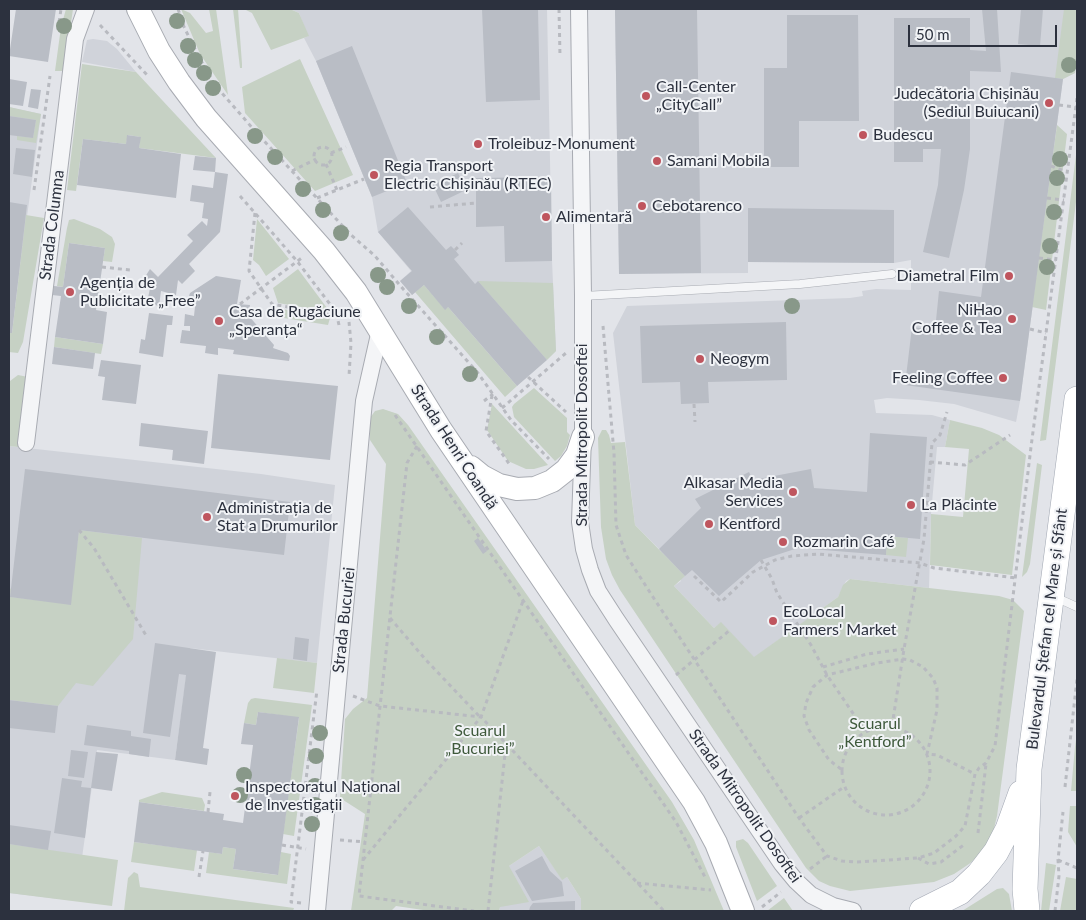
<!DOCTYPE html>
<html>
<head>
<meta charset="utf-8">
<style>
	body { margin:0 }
	#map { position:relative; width:1086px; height:920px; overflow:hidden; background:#e2e4e9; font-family:Lato,sans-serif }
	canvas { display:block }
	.frame { position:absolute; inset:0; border:10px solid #2c313e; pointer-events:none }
	.scale { position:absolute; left:908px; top:25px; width:149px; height:22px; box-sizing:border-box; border:2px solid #2c313e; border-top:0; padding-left:6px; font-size:15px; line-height:18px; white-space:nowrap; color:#2c313e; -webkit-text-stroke:4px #f1f3f6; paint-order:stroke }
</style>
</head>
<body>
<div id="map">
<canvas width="1086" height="920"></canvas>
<div class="frame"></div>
<div class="scale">50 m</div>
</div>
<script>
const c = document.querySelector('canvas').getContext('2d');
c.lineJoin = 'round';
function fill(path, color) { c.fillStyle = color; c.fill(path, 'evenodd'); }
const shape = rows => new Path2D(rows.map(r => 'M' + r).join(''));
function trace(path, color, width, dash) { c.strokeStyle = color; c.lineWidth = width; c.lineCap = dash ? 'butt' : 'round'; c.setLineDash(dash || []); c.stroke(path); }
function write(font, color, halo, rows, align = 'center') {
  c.font = font + ' Lato,sans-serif'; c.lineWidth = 4; c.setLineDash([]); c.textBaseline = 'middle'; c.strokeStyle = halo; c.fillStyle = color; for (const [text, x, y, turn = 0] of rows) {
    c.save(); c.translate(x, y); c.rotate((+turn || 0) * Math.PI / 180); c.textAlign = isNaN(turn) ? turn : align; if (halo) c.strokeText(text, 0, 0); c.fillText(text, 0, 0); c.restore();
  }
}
fill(shape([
	[290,9,547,9,552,261,556,351,517,386,449,307,445,310,424,285,412,295,400,281,411,271,378,232,372,197,316,61,304,38,308,36,299,13],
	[615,9,1077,9,1077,55,1075,73,1063,79,1020,401,1016,422,954,404,919,400,887,398,874,400,876,413,932,415,950,420,945,447,937,447,931,514,929,588,850,579,846,581,838,597,754,658,721,623,714,628,674,586,681,581,659,549,635,525,613,333,627,306,850,298,863,296,862,291,876,289,911,290,911,260,894,263,748,262,748,273,619,274],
	[93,39,107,41,117,49,136,72,82,62,87,40],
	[9,107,41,114,9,348],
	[9,446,261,474,335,485,317,663,190,648,175,760,97,750,76,901,9,893],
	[539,846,562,879,567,877,581,899,581,911,499,911,509,866]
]), '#d0d3da');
fill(shape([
	[66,9,73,9,64,71,55,71,61,27],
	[181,9,190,13,206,33,213,31,209,9,216,9,228,95,200,54],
	[233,9,238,9,242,64,242,68,240,68],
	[244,9,290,9,299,13,309,36,271,50,252,13],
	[1064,9,1077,9,1077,55,1075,73,1063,79,1055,78],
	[300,59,353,175,315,191,245,113,242,87],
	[82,64,136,72,216,158,139,148,140,137,128,135,126,144,83,139,76,191,67,190],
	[9,107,41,114,36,143,17,140,17,136,33,138,36,120,9,116],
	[1057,125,1067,134,1046,310,1032,307],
	[1077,147,1077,194,1046,440,1040,441],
	[26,215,44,218,23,342,18,353,9,352,9,333,12,333],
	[74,219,100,229,112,237,115,244,112,262,103,261,105,248,69,243,63,287,57,286,67,228,69,220],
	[257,219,289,259,266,276,259,265,253,260],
	[298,269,330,312,278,303,273,288],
	[478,281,553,283,556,351,547,360],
	[424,285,445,309,448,307,517,386,505,397,415,292],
	[282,309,330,318,328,325,284,318],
	[55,337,103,344,101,354,54,347],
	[18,375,28,377,18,447,9,446,10,381],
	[534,388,567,418,567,432,570,435,567,446,561,456,555,461,514,417,512,407,514,404],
	[492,404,548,465,534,469,526,469,508,461,487,430],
	[383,409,398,414,408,425,672,802,694,840,724,911,581,911,581,899,567,877,562,880,539,846,509,866,529,902,500,907,499,911,430,911,396,906,391,911,351,911,365,814,340,798,345,719,353,709,367,698,386,464,370,440,370,418,375,411],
	[950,420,982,428,999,435,1026,455,1012,575,930,565,931,514,963,517,969,449,945,447],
	[602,430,606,430,609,435,611,443,625,442,635,525,685,576,674,586,714,628,721,622,754,657,838,597,843,585,850,579,999,596,1013,600,1024,611,997,816,992,837,977,857,969,864,954,874,934,882,850,891,830,886,819,881,806,868,620,590,612,575,606,559,601,527,598,438],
	[1037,463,1042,465,1030,564,1027,572,1022,577],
	[79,530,142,538,133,639,93,686,76,683,58,706,10,700,9,705,9,588,11,589,10,597,70,604],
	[887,536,908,538,906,557,886,555],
	[277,658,317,663,314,693,273,688],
	[255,698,312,705,294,836,283,834,299,718,258,712,256,725,244,723,248,703,251,699],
	[1077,732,1077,791,1071,791,1075,747],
	[162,792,202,798,205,805,204,811,139,802,139,800],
	[1070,806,1077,806,1077,847,1068,832],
	[743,839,748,843,777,886,757,901,736,847,736,841],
	[134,842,197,850,194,871,131,862],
	[9,844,118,860,112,906,9,893],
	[223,847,236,849,233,869,277,875,281,852,291,854,287,884,206,873,209,852,222,854],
	[1046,863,1056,865,1049,911,1041,911],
	[134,872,138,874,140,887,294,908,293,911,124,911,128,878],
	[1066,877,1077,879,1077,911,1060,911],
	[1003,888,1009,894,1012,911,962,911,997,889],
	[784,898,793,911,767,911]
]), '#c6d1c4');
fill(shape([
	[16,9,56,9,48,62,9,56],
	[482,9,538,9,540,100,486,102],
	[615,9,697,9,701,273,619,274],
	[982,9,997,9,1001,72,970,71,970,149,964,190,949,258,923,252,938,185,941,149,923,149,923,162,894,162,894,18,970,18,970,50,986,51],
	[1021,9,1043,9,1040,46,1018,44],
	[787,15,858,15,859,121,799,121,799,167,764,167,764,68,787,68],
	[352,46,407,183,372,197,316,61],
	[1011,72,1063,79,1020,401,905,385,912,327,935,330,939,291,981,297],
	[9,79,27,82,23,106,9,104],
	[31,89,41,90,38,109,28,107],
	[9,116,36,120,33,138,9,135],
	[127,135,141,137,139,148,181,154,176,198,77,185,83,139,126,144],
	[16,148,35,150,32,177,13,174],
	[195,156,216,158,215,172,228,174,220,232,189,264,195,271,182,284,178,280,176,295,161,291,159,306,147,303,151,283,145,277,150,269,158,277,193,241,187,235,202,221,207,226,208,219,202,218,204,203,190,201,192,185,213,188,215,172,193,170],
	[458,173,466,190,441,202,433,185],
	[551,177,552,261,505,262,504,226,476,227,476,178],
	[9,202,27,205,12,333,9,333],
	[408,207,446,250,451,246,455,250,459,255,454,259,475,284,478,281,547,360,517,386,448,307,445,310,424,285,412,295,400,281,412,271,378,232],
	[748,208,894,210,894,263,748,262],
	[69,243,105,248,96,310,107,312,103,344,55,337,61,296,52,295,54,286,63,287],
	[216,276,241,280,237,304,250,305,248,315,274,345,273,348,288,353,290,356,289,361,233,354,234,350,218,348,218,355,205,353,206,346,180,343,182,330,190,331,190,326,184,326,185,314,194,316,196,297,189,296,190,293],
	[149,313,173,316,172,325,167,325,163,357,139,353,141,339,145,340],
	[786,322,787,380,708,382,709,403,681,404,680,382,642,383,640,326],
	[54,347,95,353,93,369,52,364],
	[101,360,141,365,136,404,102,400,105,377,98,376],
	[218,374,338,386,330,460,211,448],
	[141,423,208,431,204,464,172,460,173,450,139,446],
	[870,433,927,437,920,539,887,536,886,555,798,548,761,560,719,596,692,570,685,576,659,549,701,508,695,499,749,472,753,480,811,469,814,488,867,492],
	[25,469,290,502,284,555,79,530,71,605,10,597],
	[478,538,487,551,483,554,474,541],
	[295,637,309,639,307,661,293,659],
	[155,643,216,652,203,748,209,749,207,765,175,760,186,675,179,674,170,737,143,733],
	[9,700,58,706,55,733,9,728],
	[258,712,299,717,278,875,233,869,236,849,223,847,222,854,134,842,139,802,224,814,223,820,243,823,253,745,241,744,244,723,256,725],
	[87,725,131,731,131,736,151,739,149,757,129,754,129,751,84,745],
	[71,750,88,752,84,778,68,776],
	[96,752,118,754,112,791,91,788],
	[62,778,82,781,81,787,91,788,85,838,54,833],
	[9,825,51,831,48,850,9,844],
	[542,856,550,871,562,882,564,896,532,901,515,871],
	[575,901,575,911,529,911,530,907,533,903]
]), '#b9bdc5');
const service = shape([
	[583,296,800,284,892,274],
	[1055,597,1077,607]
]);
const minor = shape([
	[579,9,583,296,583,437,580,522,584,549,590,570,598,591,616,619,782,864,796,881,811,895,833,906,853,911],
	[26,443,75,39,86,9],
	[317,911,364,401,380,330]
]);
const secondary = shape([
	[138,9,159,51,179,82,206,118,324,251,356,292,441,430,694,802,716,843,743,911],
	[471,467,482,476,499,485,517,489,535,488,552,481,566,470,577,455,583,437]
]);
const primary = shape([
	[922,911,960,892,979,874,996,852,1008,829,1021,793],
	[1027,911,1025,889,1029,769,1077,399]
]);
trace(service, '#a8abb2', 9);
trace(minor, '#a8abb2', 18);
trace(secondary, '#a8abb2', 24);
trace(primary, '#a2a8b3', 26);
trace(shape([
	[178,9,184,27,200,59,214,84,255,131,350,234,375,256,404,290,478,373,511,420,549,459],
	[559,9,560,56],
	[100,25,149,77],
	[58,30,61,9],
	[1059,105,1076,107],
	'314 156a9 9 0 1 1 18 0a9 9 0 1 1-18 0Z',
	[331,153,346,147],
	[326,164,337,190],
	[1051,166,1067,172],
	[292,171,316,159],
	[34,190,50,76],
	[240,196,297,261,336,312,339,325],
	[317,198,364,179],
	[1047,198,1064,200],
	[430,207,476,203],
	[255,213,249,271,272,304,337,316],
	[455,250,462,243],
	[1039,258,1056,260],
	[102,267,130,270],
	[240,304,303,257],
	[349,322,351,343,349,376],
	[603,326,614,453,616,525,626,555,651,594,799,818,827,856,842,861,857,862,918,858,934,853,956,836,965,826,975,774,979,768,986,763,995,746,1031,447,1077,98],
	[1030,329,1046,333],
	[528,377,566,412],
	[492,395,486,431,510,465],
	[484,401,493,394],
	[694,404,695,422],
	[502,408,566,353],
	[395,415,676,822,706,879],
	[417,446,407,463,359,896,474,911],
	[930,462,965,465,1010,435],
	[79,530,94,548,147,637],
	[761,560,772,579,777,593,811,645,827,675,865,731],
	[694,576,721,602,753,572,775,560,792,556,818,554,920,563,934,568,1016,578],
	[390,618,426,660,480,717],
	[823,667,867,654,904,649],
	[676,675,730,630],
	[353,696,380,706,481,717,664,911],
	[892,726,904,649,924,539,932,443,940,435,947,412],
	'842 771a44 44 0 1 1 88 0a44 44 0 1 1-88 0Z',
	[841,769,829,760,809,730,804,716,806,703,813,687,827,675,877,663,903,659,910,660,923,667,933,678,937,688,937,710,927,754,937,755,975,774],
	[1065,787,1077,679],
	[208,812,210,792],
	[799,818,844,787],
	[978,833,986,764],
	[340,840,365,842],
	[282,845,306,849],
	[918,858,929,864,941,862,965,844],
	[363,860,481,717,523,601],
	[1058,860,1077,868],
	[810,869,827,856],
	[199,877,203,851],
	[637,883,711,890],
	[301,903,291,902,317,690],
	[762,907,781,892],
	[488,911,506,745],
	[1055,911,1059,876,1058,860,1063,812]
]), '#b8bac0', 3, [4, 4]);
trace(service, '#f4f5f7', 8);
trace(minor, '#f4f5f7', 16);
trace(secondary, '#fff', 22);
trace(primary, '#fff', 25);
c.fillStyle = '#889889';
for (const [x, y] of [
	[177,21],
	[64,26],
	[188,46],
	[195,60],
	[1069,65],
	[204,73],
	[213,88],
	[255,136],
	[275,157],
	[1060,159],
	[1057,178],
	[303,189],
	[323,210],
	[1054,212],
	[341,233],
	[1050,246],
	[1047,267],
	[378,275],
	[387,287],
	[409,306],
	[792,306],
	[437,337],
	[470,374],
	[320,733],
	[316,756],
	[244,775],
	[315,786],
	[240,795],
	[315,805],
	[312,824]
]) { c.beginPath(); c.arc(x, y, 8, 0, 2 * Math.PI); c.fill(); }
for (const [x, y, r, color] of [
	[646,96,5,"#bf555e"],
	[1049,103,5,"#bf555e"],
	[863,135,5,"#bf555e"],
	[478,144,5,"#bf555e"],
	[657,161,5,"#bf555e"],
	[374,175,5,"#bf555e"],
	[642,206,5,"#bf555e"],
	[546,217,5,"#bf555e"],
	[1009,276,5,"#bf555e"],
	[70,292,5,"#bf555e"],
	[1012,319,5,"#bf555e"],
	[219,321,5,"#bf555e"],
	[700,359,5,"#bf555e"],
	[1003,378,5,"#bf555e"],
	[793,492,5,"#bf555e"],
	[911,505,5,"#bf555e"],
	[207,517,5,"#bf555e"],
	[709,524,5,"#bf555e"],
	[783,542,5,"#bf555e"],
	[773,621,5,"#bf555e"],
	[235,796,5,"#bf555e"]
]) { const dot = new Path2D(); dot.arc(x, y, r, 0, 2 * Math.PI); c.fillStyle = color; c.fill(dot); trace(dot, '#f1f3f6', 2); }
write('16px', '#2c313e', '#f1f3f6', [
	["Call-Center",656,87],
	["„CityCall”",656,105],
	["Judecătoria Chișinău",1039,94,"right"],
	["(Sediul Buiucani)",1039,112,"right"],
	["Budescu",873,135],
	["Troleibuz-Monument",488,144],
	["Samani Mobila",667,161],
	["Regia Transport",384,166],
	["Electric Chișinău (RTEC)",384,184],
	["Cebotarenco",652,206],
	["Alimentară",556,217],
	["Diametral Film",999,276,"right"],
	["Agenția de",80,283],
	["Publicitate „Free”",80,301],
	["NiHao",1002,310,"right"],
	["Coffee & Tea",1002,328,"right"],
	["Casa de Rugăciune",229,312],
	["„Speranța“",229,330],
	["Neogym",710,359],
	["Feeling Coffee",993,378,"right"],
	["Alkasar Media",783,483,"right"],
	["Services",783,501,"right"],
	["La Plăcinte",921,505],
	["Administrația de",217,508],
	["Stat a Drumurilor",217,526],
	["Kentford",719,524],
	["Rozmarin Café",793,542],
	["EcoLocal",783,612],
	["Farmers' Market",783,630],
	["Inspectoratul Național",245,787],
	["de Investigații",245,805]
], 'left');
write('16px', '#2c313e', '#f1f3f6', [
	["Strada Columna",52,225,-83],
	["Strada Mitropolit Dosoftei",582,435,-90],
	["Strada Henri Coandă",454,447,57],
	["Strada Bucuriei",344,620,-84],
	["Bulevardul Ștefan cel Mare și Sfânt",1047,629,-83],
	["Strada Mitropolit Dosoftei",745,806,55]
]);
write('16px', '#3e593b', '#f1f3f6', [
	["Scuarul",875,724],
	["„Kentford”",875,742],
	["Scuarul",480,731],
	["„Bucuriei”",480,749]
]);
</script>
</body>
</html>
